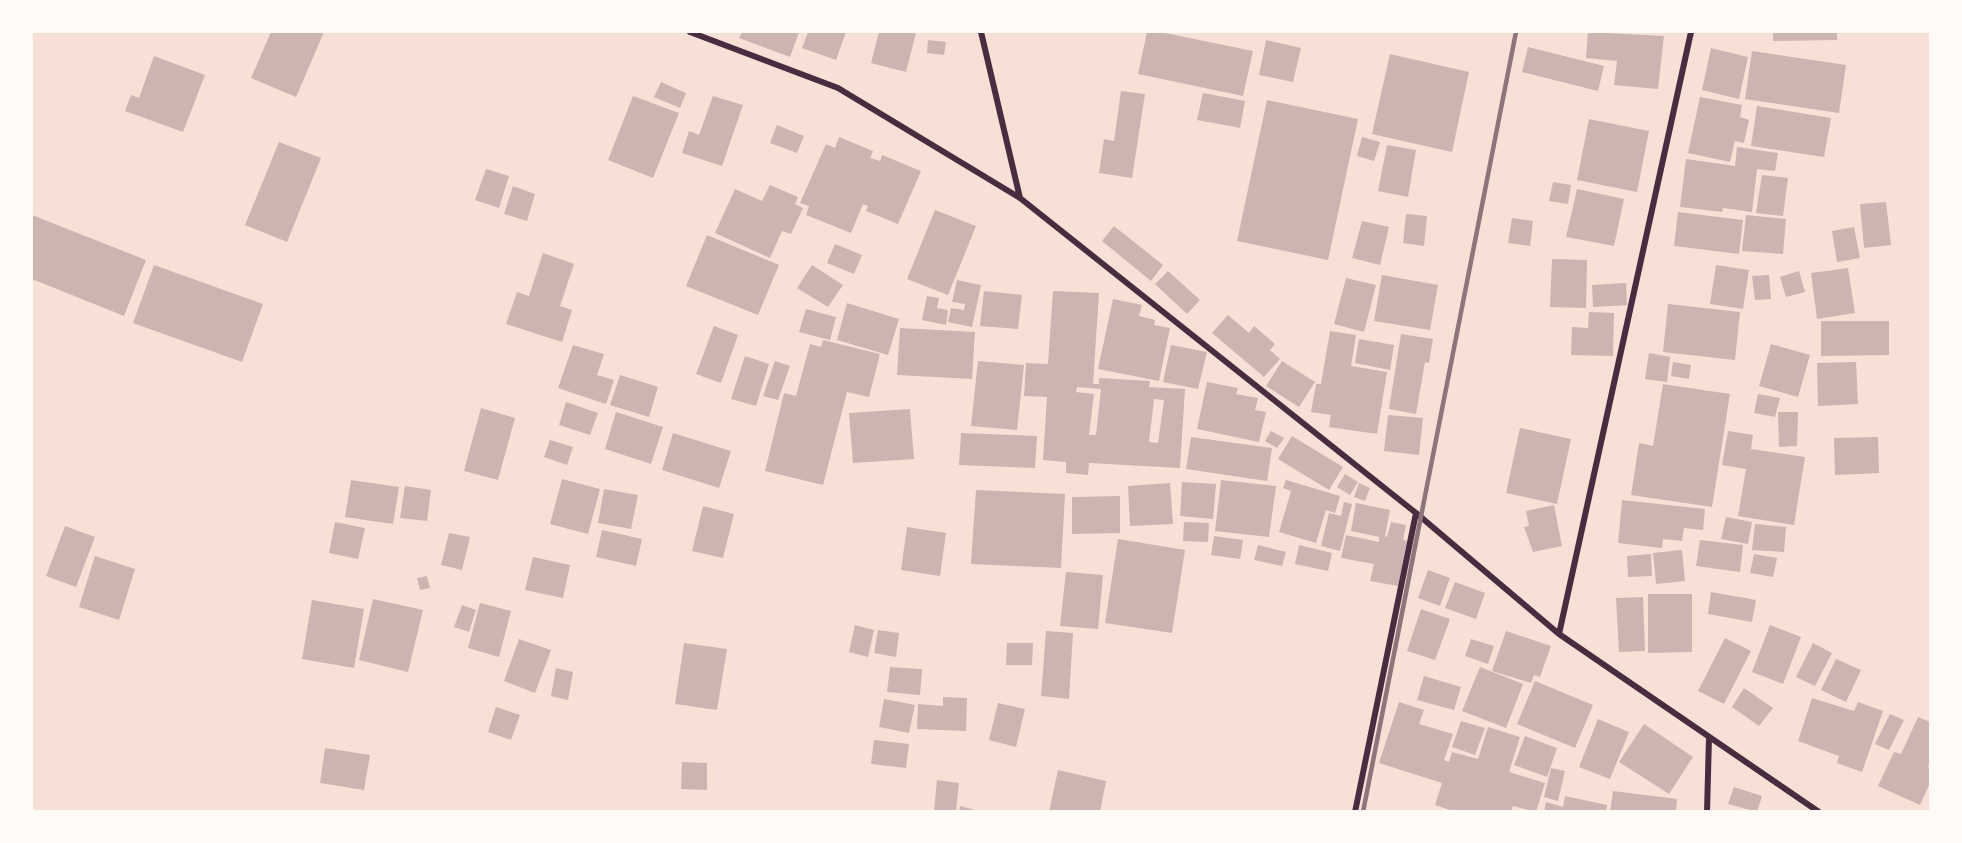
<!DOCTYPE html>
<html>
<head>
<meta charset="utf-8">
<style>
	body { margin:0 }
	#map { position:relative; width:1962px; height:843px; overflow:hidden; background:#f7e1d7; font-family:"PT Sans Narrow",sans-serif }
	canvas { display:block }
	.frame { position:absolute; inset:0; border:33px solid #fffaf5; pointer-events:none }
</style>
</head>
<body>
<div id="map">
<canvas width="1962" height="843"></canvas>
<div class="frame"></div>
</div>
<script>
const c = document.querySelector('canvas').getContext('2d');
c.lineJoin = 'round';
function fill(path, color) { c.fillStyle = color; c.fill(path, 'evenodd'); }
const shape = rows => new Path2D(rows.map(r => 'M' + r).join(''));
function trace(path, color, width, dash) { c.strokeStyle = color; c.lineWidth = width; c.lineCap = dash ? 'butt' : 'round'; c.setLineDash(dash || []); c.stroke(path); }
fill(shape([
	[271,32,324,32,296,97,251,78],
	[742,32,799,32,790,57,739,38],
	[808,32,846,32,836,60,802,48],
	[879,32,916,33,906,72,871,63],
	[1147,32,1160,32,1253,51,1243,96,1138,74],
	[1588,32,1664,36,1658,89,1614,85,1617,61,1586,58],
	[1773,32,1837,32,1837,40,1773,41],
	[928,40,946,42,944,55,927,53],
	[1266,40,1301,48,1293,82,1259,75],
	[1528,47,1604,66,1598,91,1522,72],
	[1711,48,1748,57,1739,99,1702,90],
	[1752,51,1846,65,1839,113,1745,99],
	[1390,54,1469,72,1452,152,1372,134],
	[154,56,205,75,183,132,125,111,131,95,139,98],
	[661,82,686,93,680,108,654,97],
	[1121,91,1145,94,1132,178,1099,173,1104,139,1114,141],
	[1203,93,1245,101,1240,128,1197,120],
	[633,96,679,113,653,178,608,160],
	[713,96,743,105,722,166,682,153,689,131,699,135],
	[1700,97,1742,105,1740,117,1749,120,1744,143,1735,141,1730,162,1688,153],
	[1267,100,1358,119,1328,260,1237,241],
	[1757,106,1831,118,1824,157,1751,146],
	[1589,119,1649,131,1637,192,1577,180],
	[777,125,804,136,797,153,770,143],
	[839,137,873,151,870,158,880,161,882,155,921,171,898,224,866,211,868,206,863,204,851,233,806,215,809,206,800,203,826,144,835,148],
	[1362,137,1380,142,1374,161,1357,156],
	[279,142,321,158,287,242,245,225],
	[1387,145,1416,150,1408,197,1378,191],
	[1737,147,1778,153,1775,171,1757,169,1752,212,1723,208,1722,212,1680,207,1686,159,1735,166],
	[486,169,509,176,499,208,475,200],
	[1762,175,1788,178,1783,216,1756,213],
	[1553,182,1571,185,1568,204,1549,201],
	[770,185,798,197,795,204,803,208,791,234,782,231,770,258,715,233,735,189,762,201],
	[513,186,535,194,527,221,504,214],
	[1577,189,1624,199,1614,246,1566,237],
	[1886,202,1891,245,1864,248,1860,204],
	[935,210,976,226,948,295,907,279],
	[1678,212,1743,220,1739,254,1674,246],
	[1406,214,1427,216,1424,246,1403,243],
	[32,215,146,260,124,316,32,279],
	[1746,215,1786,219,1783,254,1742,251],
	[1512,218,1533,221,1530,246,1508,243],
	[1362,221,1389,227,1380,265,1352,258],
	[1114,226,1163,265,1151,281,1102,241],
	[1854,227,1860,258,1837,262,1832,231],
	[707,235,779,265,758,315,686,286],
	[835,244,862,255,854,274,827,263],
	[543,253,574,264,560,306,572,310,562,342,506,324,517,292,529,296],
	[1552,259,1587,260,1586,308,1550,307],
	[154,265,263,304,242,362,133,323],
	[812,265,843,285,828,307,797,288],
	[1716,265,1749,270,1743,309,1710,304],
	[1848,268,1855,313,1817,319,1811,273],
	[1168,271,1200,300,1187,314,1155,284],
	[1799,271,1805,292,1786,297,1780,277],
	[1382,275,1438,285,1430,330,1374,321],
	[1769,275,1771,299,1755,300,1752,276],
	[1346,278,1376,285,1364,332,1334,324],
	[957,280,981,285,972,327,948,322,951,308,964,310,965,304,952,302],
	[1626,283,1627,305,1593,307,1592,285],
	[984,291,1022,295,1018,329,980,326],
	[1053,291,1099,293,1093,384,1099,384,1099,378,1150,381,1149,387,1185,389,1180,468,1089,463,1088,475,1066,473,1066,462,1043,460,1047,397,1024,396,1026,363,1048,364],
	[1077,387,1101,389,1096,435,1089,435,1094,394,1076,392],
	[1154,399,1164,400,1158,443,1149,442],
	[927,296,939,298,937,308,948,310,946,325,922,320],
	[1113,299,1142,305,1139,316,1155,320,1154,325,1170,328,1159,381,1098,369],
	[847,303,899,319,888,355,837,340],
	[1668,304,1740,312,1735,360,1663,352],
	[806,309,836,317,830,340,799,332],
	[1589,312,1614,313,1613,356,1571,355,1572,327,1588,328],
	[1228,315,1249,333,1254,326,1275,344,1270,350,1280,359,1264,377,1212,333],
	[1821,321,1889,321,1889,355,1821,356],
	[714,326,738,335,721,383,696,374],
	[900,328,975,332,972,379,897,375],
	[1330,331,1356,335,1351,366,1387,372,1377,434,1329,427,1331,415,1311,412,1316,384,1321,384],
	[1401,334,1433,339,1429,363,1425,362,1416,414,1389,409],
	[1359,339,1394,345,1390,370,1355,363],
	[823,340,880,354,869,397,847,392,823,485,765,471,784,393,796,396,810,344,821,347],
	[1771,344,1810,355,1798,397,1759,386],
	[573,345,604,354,597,375,614,380,606,404,558,388],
	[1171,345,1207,352,1198,389,1163,382],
	[1649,353,1670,357,1667,382,1645,379],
	[745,356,769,364,756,406,731,399],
	[775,361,790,366,778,400,763,396],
	[978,361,1024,365,1017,430,971,426],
	[1282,361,1315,382,1299,407,1266,386],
	[1673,362,1691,365,1689,379,1671,376],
	[1856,362,1858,404,1818,406,1817,363],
	[620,375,658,387,649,417,610,405],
	[1207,382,1238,388,1236,394,1258,398,1255,410,1266,412,1259,442,1197,429],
	[1663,384,1730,394,1712,507,1631,495,1639,443,1653,446],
	[1758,394,1780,398,1775,417,1754,413],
	[566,402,598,413,590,435,559,425],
	[481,408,515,418,498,480,464,471],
	[910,409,914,459,853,463,849,413],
	[616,412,663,427,651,464,605,449],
	[1778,412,1798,412,1797,446,1779,447],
	[1388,415,1423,418,1419,455,1384,451],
	[1520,428,1571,439,1557,504,1506,493],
	[1271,431,1284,438,1277,448,1265,441],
	[1728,431,1753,435,1751,449,1805,457,1794,525,1738,516,1746,469,1722,465],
	[673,433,731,451,719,488,662,470],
	[961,433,1037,436,1035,468,959,465],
	[1292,436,1343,467,1329,490,1278,459],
	[1191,437,1272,448,1267,481,1186,469],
	[1878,437,1879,473,1835,475,1834,438],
	[550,440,573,447,567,465,544,457],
	[1345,474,1358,482,1350,495,1337,487],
	[562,479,600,489,588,534,550,524],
	[351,480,399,487,393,524,345,517],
	[1221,480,1276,486,1269,537,1215,531],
	[1286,480,1340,496,1335,513,1326,510,1316,543,1279,532,1291,491,1283,488],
	[1182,482,1216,484,1213,519,1180,516],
	[1170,483,1173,524,1130,526,1128,486],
	[1359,483,1370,488,1365,501,1354,497],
	[405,486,431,490,427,521,400,518],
	[604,489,638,495,631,529,598,523],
	[976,490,1065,494,1061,568,971,564],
	[1120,496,1120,533,1072,534,1072,497],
	[1622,500,1705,509,1703,530,1684,528,1682,541,1663,539,1662,548,1618,543],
	[1344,502,1352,504,1340,551,1321,546,1329,513,1341,516],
	[1356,503,1390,510,1385,536,1387,537,1391,522,1406,525,1403,540,1407,541,1398,586,1370,581,1374,564,1341,558,1346,535,1379,542,1379,537,1351,531],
	[1554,505,1562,546,1533,552,1524,527,1529,526,1526,511],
	[703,506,734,514,723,558,692,551],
	[1726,517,1752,522,1748,544,1721,539],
	[335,522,365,528,358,559,329,553],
	[1184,522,1209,523,1208,542,1183,541],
	[1755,524,1786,527,1784,552,1752,550],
	[65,526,95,537,76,587,46,576],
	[907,527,946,533,940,576,901,570],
	[602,530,642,539,636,566,596,557],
	[449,533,470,537,462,570,441,565],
	[1214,536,1243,540,1240,559,1211,555],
	[1118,539,1185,550,1172,633,1105,623],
	[1700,540,1743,545,1740,572,1696,566],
	[1258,545,1286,552,1282,566,1254,560],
	[1299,545,1332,553,1328,571,1295,564],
	[1682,550,1685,581,1656,584,1653,553],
	[1651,554,1652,576,1628,577,1627,556],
	[1754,554,1777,558,1773,577,1750,573],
	[95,556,135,569,119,620,79,607],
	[533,557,570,565,563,598,525,590],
	[1428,570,1450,578,1440,606,1418,598],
	[1066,572,1103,575,1098,629,1060,626],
	[427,576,430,588,420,590,417,578],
	[1455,582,1485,593,1476,619,1445,608],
	[1711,592,1756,600,1752,622,1708,614],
	[1648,594,1692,594,1692,652,1648,653],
	[1643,597,1645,651,1619,652,1616,598],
	[373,599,423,610,408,672,359,660],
	[312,600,364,609,354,668,302,659],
	[480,603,511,611,499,657,468,648],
	[462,605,476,610,469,632,454,627],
	[1421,609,1450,619,1435,660,1407,651],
	[855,625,874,630,868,657,849,652],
	[1770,625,1801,637,1783,684,1752,672],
	[878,630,899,633,896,657,874,653],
	[1046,631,1073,633,1069,699,1041,696],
	[1506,631,1551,646,1540,677,1534,675,1531,683,1492,671],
	[1725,638,1751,651,1724,704,1698,691],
	[519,639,551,650,535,693,504,681],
	[1471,639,1494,646,1488,664,1465,656],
	[684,643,727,649,717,710,675,704],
	[1007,643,1033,643,1032,665,1006,665],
	[1813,643,1832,653,1815,686,1796,677],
	[1836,659,1861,670,1846,702,1821,690],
	[890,667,922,669,920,695,887,692],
	[1480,667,1523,684,1506,728,1462,711],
	[556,668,573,672,568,700,551,696],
	[1424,676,1461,687,1454,710,1417,700],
	[1535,681,1593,705,1575,748,1517,724],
	[1744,688,1773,708,1759,726,1732,707],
	[943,697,967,698,966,731,917,729,918,704,943,706],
	[1812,698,1854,711,1858,702,1883,711,1862,772,1837,763,1839,756,1798,741],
	[884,699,915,705,909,733,879,727],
	[1399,702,1424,710,1419,724,1453,734,1444,760,1449,762,1452,752,1478,759,1488,727,1520,737,1509,772,1545,783,1536,812,1513,806,1511,812,1456,812,1435,805,1442,783,1379,763],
	[998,703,1025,709,1016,747,989,740],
	[496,707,520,715,511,740,488,732],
	[1890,714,1904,720,1889,750,1875,744],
	[1918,717,1930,722,1930,762,1928,767,1930,768,1930,783,1920,805,1878,786,1894,752,1901,754],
	[1598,719,1629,732,1610,779,1579,767],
	[1461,721,1485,728,1475,755,1452,747],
	[1644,724,1693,757,1669,794,1619,762],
	[1525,736,1557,748,1547,777,1514,765],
	[874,740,909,744,906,768,871,764],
	[325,748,370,755,364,790,320,783],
	[682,762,707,763,707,790,681,789],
	[1551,768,1565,771,1558,801,1544,797],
	[1058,770,1106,781,1100,812,1049,812],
	[937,780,959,783,956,812,934,812],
	[1734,787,1762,796,1757,812,1728,804],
	[1613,791,1677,799,1676,812,1610,812],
	[1565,796,1607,805,1606,812,1544,812,1546,802,1563,807],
	[960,806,979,811,979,812,959,812]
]), '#ccb4b1');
trace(shape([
	[690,32,838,88,1020,198,1416,513,1559,634,1819,812],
	[981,32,1020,198],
	[1559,634,1691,32],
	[1355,812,1416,513],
	[1707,812,1709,737]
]), '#4a2c40', 6);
trace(shape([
	[1363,812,1516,32]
]), '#8f747c', 4.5);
</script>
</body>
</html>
